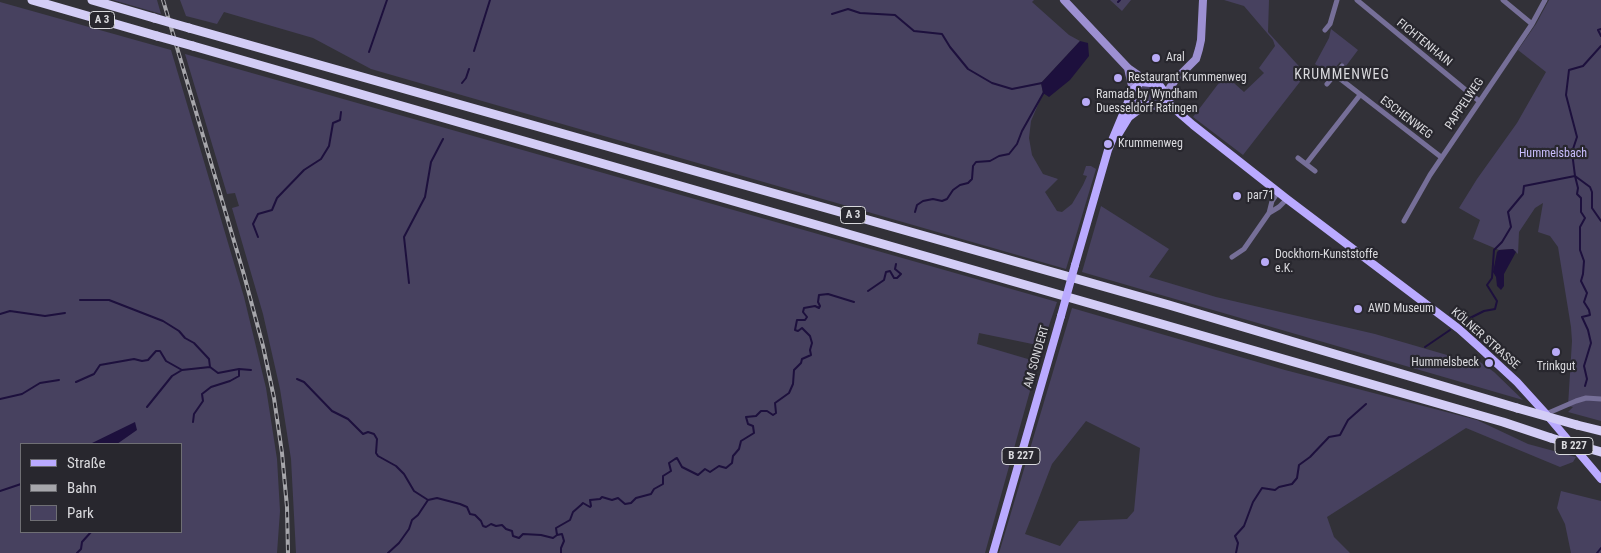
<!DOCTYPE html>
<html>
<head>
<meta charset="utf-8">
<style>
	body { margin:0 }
	#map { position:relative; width:1601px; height:553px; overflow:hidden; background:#323138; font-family:"Roboto Condensed",sans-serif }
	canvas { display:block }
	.legend { position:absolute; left:20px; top:443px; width:162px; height:90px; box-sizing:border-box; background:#28272e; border:1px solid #6f6f74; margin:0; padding:6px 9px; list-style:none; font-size:15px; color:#dadade }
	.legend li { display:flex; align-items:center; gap:10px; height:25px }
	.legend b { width:25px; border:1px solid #6f6f74 }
</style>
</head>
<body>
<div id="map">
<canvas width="1601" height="553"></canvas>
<ul class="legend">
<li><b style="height:6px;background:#baaaff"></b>Straße</li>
<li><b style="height:6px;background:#a6a6ab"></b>Bahn</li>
<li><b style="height:14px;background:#47415f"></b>Park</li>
</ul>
</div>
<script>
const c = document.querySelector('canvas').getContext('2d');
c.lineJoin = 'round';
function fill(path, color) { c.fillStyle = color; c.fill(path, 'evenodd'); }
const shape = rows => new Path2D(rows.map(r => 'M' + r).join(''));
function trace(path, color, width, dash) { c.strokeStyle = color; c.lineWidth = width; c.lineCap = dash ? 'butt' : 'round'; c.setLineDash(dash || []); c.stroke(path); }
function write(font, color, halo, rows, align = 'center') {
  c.font = font + ' "Roboto Condensed",sans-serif'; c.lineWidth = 4.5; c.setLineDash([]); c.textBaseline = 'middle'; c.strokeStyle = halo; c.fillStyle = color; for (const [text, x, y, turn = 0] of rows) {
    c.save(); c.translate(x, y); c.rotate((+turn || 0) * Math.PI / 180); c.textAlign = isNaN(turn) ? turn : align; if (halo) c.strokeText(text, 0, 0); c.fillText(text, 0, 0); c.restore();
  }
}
fill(shape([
	[113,0,157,0,161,14],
	[180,0,1034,0,1032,2,1069,35,1080,41,1041,83,1043,93,1031,121,1029,138,1032,155,1043,174,1058,179,1045,192,1057,211,1062,212,1072,204,1083,185,1087,176,1083,175,1086,166,1091,166,1096,169,1066,269,371,69,313,38,224,12,217,24,186,16],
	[1110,0,1131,0,1122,11],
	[1224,0,1269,0,1268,32,1306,74,1243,155,1193,117,1225,75,1244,92,1264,73,1259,68,1275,46,1273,40,1244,6],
	[1549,0,1601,0,1601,421,1568,412,1573,407,1568,406,1572,341,1571,327,1558,247,1550,236,1538,232,1543,203,1535,208,1519,232,1518,254,1513,249,1499,250,1473,239,1480,220,1459,208,1477,179,1517,123,1546,72,1518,50,1536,24],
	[0,2,171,50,244,297,266,388,277,459,280,511,277,553,0,553],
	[21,444,181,444,181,532,21,532],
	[1331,29,1358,50,1346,66,1340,62,1329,75,1315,64,1329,38],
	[185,54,1057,302,1042,346,979,333,977,344,1038,362,985,553,296,553,291,459,280,389,263,314,232,208,239,206,235,193,227,194],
	[1145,85,1157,88,1163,93,1161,100,1149,102,1139,97,1138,89],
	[1101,206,1169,249,1149,277,1216,297,1375,334,1471,362,1473,357,1494,372,1523,400,1082,272],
	[1072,308,1285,370,1477,420,1528,444,1576,457,1573,462,1560,467,1466,428,1327,517,1334,537,1350,553,999,553],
	[1086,421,1140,448,1134,511,1127,519,1079,521,1060,546,1025,534,1052,464],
	[1561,491,1601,501,1601,553,1571,553,1565,524,1557,508]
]), '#47415f');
fill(shape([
	[1080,41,1088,43,1089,56,1070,80,1049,97,1043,93,1041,83],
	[1513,249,1516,252,1504,274,1504,286,1501,290,1497,286,1496,277,1493,272,1497,252,1499,250],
	[135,422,137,430,117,444,90,444]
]), '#1d103d');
trace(shape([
	[1118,2,1120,0],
	[832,14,848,9,860,13,895,15,914,31,942,34,950,47,968,69,992,83,1012,89,1042,83],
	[1601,29,1598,30,1601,36],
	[474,51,490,0],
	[369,52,387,0],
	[462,83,466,78,469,69],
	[915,212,917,205,923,201,933,199,942,201,947,199,953,190,960,185,968,183,972,179,973,166,976,162,990,161,999,156,1009,154,1017,144,1022,131,1044,92],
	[258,237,253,224,258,214,272,210,277,198,304,170,321,159,329,146,333,123,340,120,341,112],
	[409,283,404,237,425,197,431,162,443,139],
	[868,291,884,280,886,272,890,271,894,278,897,278,901,274,895,269,896,264],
	[80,300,109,300,163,321,179,331,185,338,194,343,209,359,210,367],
	[0,314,10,311,45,316,65,313],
	[1462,322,1484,311,1495,309,1497,301,1487,285,1492,278,1494,250,1502,242,1511,227,1508,212,1523,194,1524,186,1575,176,1590,187,1592,192,1592,208,1601,221],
	[1425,347,1450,330],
	[297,379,304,382,332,411,348,419,363,434,368,432,374,434,377,439,376,453,378,456,396,466,404,474,414,491,428,500],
	[76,382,94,374,100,365,134,359,142,361,148,360,156,351,160,351,166,361,182,370],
	[1585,386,1587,379,1584,366,1591,343,1588,330,1582,317,1590,315,1589,310,1584,302,1587,293,1581,281,1583,274,1584,261,1580,250,1580,227,1585,218,1581,212,1581,198,1577,194,1578,188,1575,176,1572,152,1577,137,1566,95,1569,70,1583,66,1601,46],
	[0,399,22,394,40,383,59,380],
	[147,407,172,376,182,370,210,367,218,373,239,369,251,370],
	[193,422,194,414,203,401,202,394,211,387,230,381,239,376,239,369],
	[0,491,21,484],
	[557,535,556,528,570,520,573,512,581,505,583,503,590,507,591,506,590,500,600,499,602,497,612,500,618,498,625,504,631,503,636,498,651,494,654,489,663,484,663,476,671,471,669,463,675,459,677,458,682,467,698,475,705,469,710,472,719,466,726,468,732,463,733,456,739,449,741,441,754,433,753,426,748,424,746,417,756,416,761,411,767,411,773,415,776,413,775,403,789,393,793,384,794,370,801,363,802,359,811,355,810,350,812,343,810,336,802,328,798,331,795,330,797,320,805,320,807,317,803,312,804,308,815,306,819,308,820,306,818,302,819,295,828,294,854,302],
	[557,535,562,534,564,541,561,548,561,553],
	[77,553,81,549,82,542,91,532],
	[388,553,399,543,409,529,412,520,418,515,428,500,437,498,460,504,467,507,470,514,475,515,481,521,483,526,486,527,491,524,496,526,502,525,506,529,512,531,513,536,519,538,523,534,541,535,553,538,557,535],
	[1236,553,1238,543,1235,536,1244,526,1253,502,1262,488,1275,490,1279,487,1292,484,1297,478,1299,465,1310,457,1329,437,1340,435,1348,420,1366,404],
	[1597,553,1601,548]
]), '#1d103d', 2);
trace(shape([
	[1357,0,1479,101],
	[1503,0,1532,24],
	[1325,30,1330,24,1337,0],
	[1334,74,1441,157],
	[1327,84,1342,66],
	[1298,158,1315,171],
	[1306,164,1360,95],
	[1269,213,1279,207,1287,199],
	[1404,221,1430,175,1532,24,1545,0],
	[1232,257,1244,249,1269,213,1272,201,1278,192],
	[1546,414,1576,401,1586,398,1601,399]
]), '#766f98', 5);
trace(shape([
	[1064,0,1128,68,1148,82],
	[1128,68,1133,90],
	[1166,94,1175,80,1196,59,1199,49,1201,40,1203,0]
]), '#9d90d2', 8);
trace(shape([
	[1166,98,1178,112,1193,125,1287,199,1459,329,1478,346,1517,382,1546,414,1601,479],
	[1118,135,1129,117,1145,105],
	[1075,265,1108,150,1133,90,1141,82,1151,83,1160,86,1166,94,1163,103,1158,106,1152,106,1138,102,1132,93],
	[993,553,1061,316]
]), '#baaaff', 8);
trace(shape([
	[32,0,157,36],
	[92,0,154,18],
	[189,28,1169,305,1517,408],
	[193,46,1503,422,1551,438],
	[1577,425,1601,431]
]), '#d3cdf6', 9);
const rail = shape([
	[163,0,244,275,263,346,274,398,282,453,287,507,288,553]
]);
trace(rail, '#a6a6ab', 4);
trace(rail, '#28272e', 2, [5.5]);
trace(shape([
	[1061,316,1075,265]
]), '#baaaff', 8);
trace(shape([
	[154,18,189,28],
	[157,36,193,46],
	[1517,408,1577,425],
	[1551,438,1601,452]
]), '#d3cdf6', 9);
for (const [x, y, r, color] of [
	[1156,58,5,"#b9abf7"],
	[1118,78,5,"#b9abf7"],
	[1086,102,5,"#b9abf7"],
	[1108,144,5,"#b9abf7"],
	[1237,196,5,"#b9abf7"],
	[1265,262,5,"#b9abf7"],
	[1358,309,5,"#b9abf7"],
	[1556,352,5,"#b9abf7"],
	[1489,363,5,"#b9abf7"]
]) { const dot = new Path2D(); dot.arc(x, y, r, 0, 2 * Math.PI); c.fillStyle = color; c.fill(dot); trace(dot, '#28272e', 2); }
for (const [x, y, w] of [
	[102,20,25],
	[853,215,25],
	[1574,446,38],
	[1021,456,38]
]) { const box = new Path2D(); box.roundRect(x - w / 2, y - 8.5, w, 17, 4); c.fillStyle = '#28272e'; c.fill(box); trace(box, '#dadade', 1); }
write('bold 11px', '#dadade', null, [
	["A 3",102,20],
	["A 3",853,215],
	["B 227",1574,446],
	["B 227",1021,456]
]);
write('12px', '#dadade', '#28272e', [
	["FICHTENHAIN",1424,43,39],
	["PAPPELWEG",1465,104,-56],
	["ESCHENWEG",1406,118,37],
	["KÖLNER STRASSE",1485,339,41],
	["AM SONDERT",1037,357,-74]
]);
write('12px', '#dadade', '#28272e', [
	["Aral",1166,58],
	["Restaurant Krummenweg",1128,78],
	["Ramada by Wyndham",1096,95],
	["Duesseldorf Ratingen",1096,109],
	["Krummenweg",1118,144],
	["par71",1247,196],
	["Dockhorn-Kunststoffe",1275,255],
	["e.K.",1275,269],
	["AWD Museum",1368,309],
	["Hummelsbeck",1479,363,"right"],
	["Trinkgut",1556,367,"center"]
], 'left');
write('12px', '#cabefe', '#28272e', [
	["Hummelsbach",1553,154]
]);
c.letterSpacing = '1px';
write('14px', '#dadade', '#28272e', [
	["KRUMMENWEG",1342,75]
]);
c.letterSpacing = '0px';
</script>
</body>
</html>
